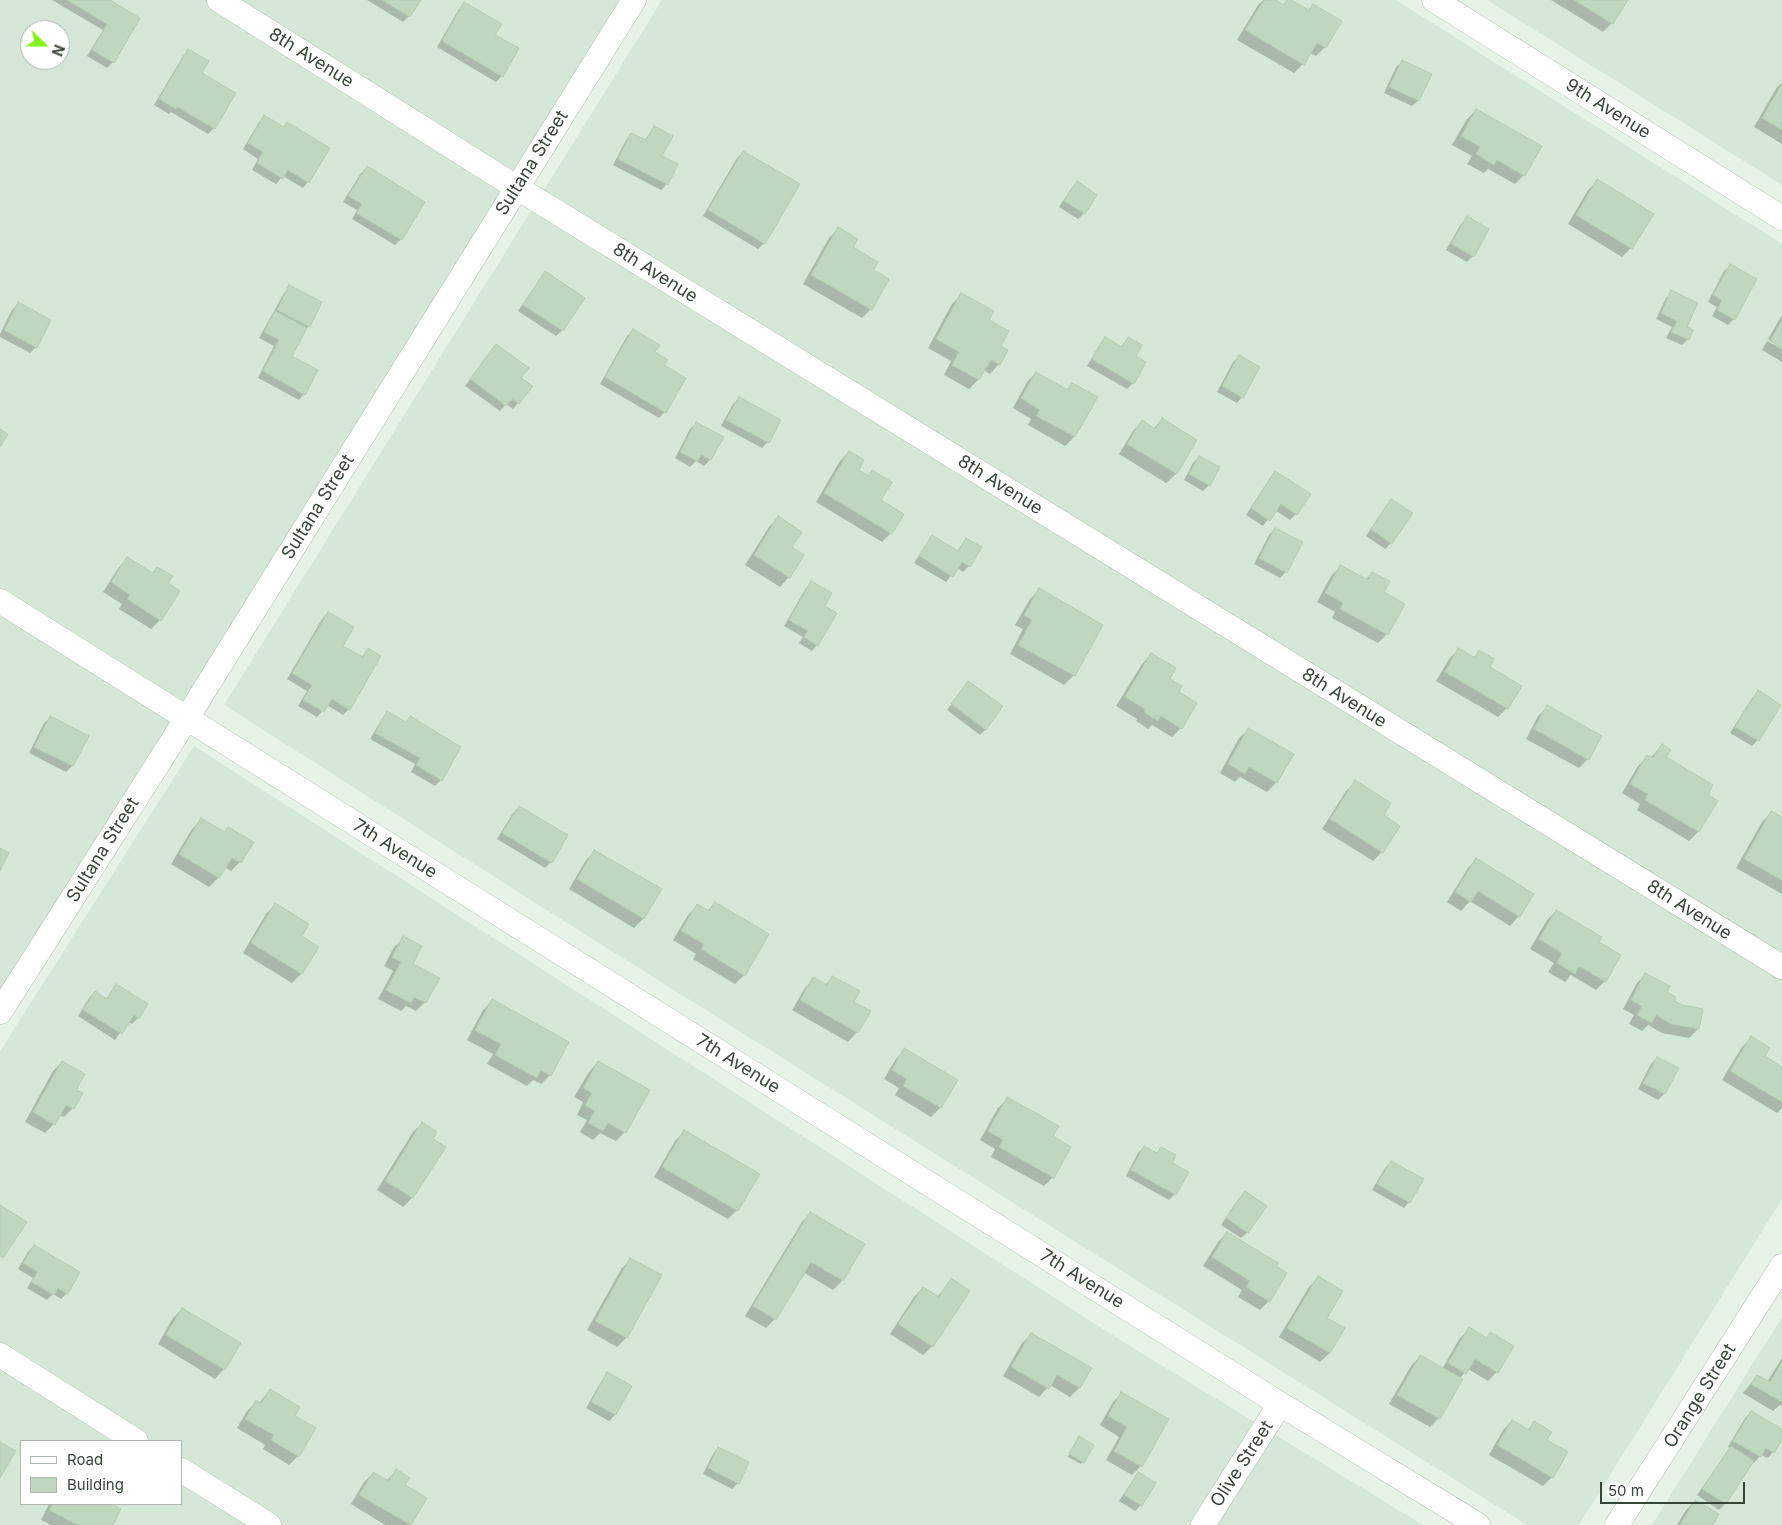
<!DOCTYPE html>
<html>
<head>
<meta charset="utf-8">
<style>
	body { margin:0 }
	#map { position:relative; width:1782px; height:1525px; overflow:hidden; background:#e7f3e7; font-family:Inter,sans-serif }
	canvas { display:block }
	.legend { position:absolute; left:20px; top:1440px; width:162px; height:65px; box-sizing:border-box; background:#fff; border:1px solid #afb5af; margin:0; padding:6px 9px; list-style:none; font-size:15px; color:#364636 }
	.legend li { display:flex; align-items:center; gap:10px; height:25px }
	.legend b { width:25px; border:1px solid #afb5af }
	.north { position:absolute; left:20px; top:20px; width:50px; height:50px; box-sizing:border-box; background:#fff; border:1px solid #afb5af; border-radius:50%; rotate:112deg; font-size:14px; font-weight:700; line-height:20px; text-align:center; color:#364636 }
	.north::after { content:''; display:block; margin:auto; width:18px; height:22px; background:#85f41d; clip-path:polygon(50% 0,100% 100%,50% 72%,0 100%) }
	.scale { position:absolute; left:1600px; top:1482px; width:145px; height:22px; box-sizing:border-box; border:2px solid #364636; border-top:0; padding-left:6px; font-size:15px; line-height:18px; white-space:nowrap; color:#364636; -webkit-text-stroke:4px #fff; paint-order:stroke }
</style>
</head>
<body>
<div id="map">
<canvas width="1782" height="1525"></canvas>
<ul class="legend">
<li><b style="height:6px;background:#fff"></b>Road</li>
<li><b style="height:14px;background:#c0d7bf"></b>Building</li>
</ul>
<div class="north">N</div>
<div class="scale">50 m</div>
</div>
<script>
const c = document.querySelector('canvas').getContext('2d');
c.lineJoin = 'round';
function fill(path, color) { c.fillStyle = color; c.fill(path, 'evenodd'); }
const shape = rows => new Path2D(rows.map(r => 'M' + r).join(''));
function trace(path, color, width, dash) { c.strokeStyle = color; c.lineWidth = width; c.lineCap = dash ? 'butt' : 'round'; c.setLineDash(dash || []); c.stroke(path); }
function write(font, color, halo, rows, align = 'center') {
  c.font = font + ' Inter,sans-serif'; c.lineWidth = 4; c.setLineDash([]); c.textBaseline = 'middle'; c.strokeStyle = halo; c.fillStyle = color; for (const [text, x, y, turn = 0] of rows) {
    c.save(); c.translate(x, y); c.rotate((+turn || 0) * Math.PI / 180); c.textAlign = isNaN(turn) ? turn : align; if (halo) c.strokeText(text, 0, 0); c.fillText(text, 0, 0); c.restore();
  }
}
fill(shape([
	[0,0,632,0,0,1000],
	[30,30,60,30,60,60,30,60],
	[662,0,1396,0,1782,244,1782,1199,1579,1525,1527,1525,567,923,224,705],
	[1487,0,1782,0,1782,185],
	[194,746,1125,1343,1423,1525,0,1525,0,1051],
	[21,1441,181,1441,181,1504,21,1504],
	[1782,1317,1782,1525,1652,1525]
]), '#d5e7d6');
fill(shape([
	[52,0,108,0,113,62,107,68,87,56,103,30],
	[367,0,419,0,409,16,403,22],
	[1263,0,1274,0,1283,5,1289,0,1307,11,1313,5,1325,47,1316,56,1310,53,1303,64,1294,73,1237,40,1258,5],
	[1551,0,1626,0,1612,23,1603,32],
	[465,4,493,35,502,76,496,82,437,47,459,9],
	[189,51,200,74,214,128,208,134,171,112,169,114,154,105,183,56],
	[1402,62,1430,75,1418,101,1412,106,1384,93,1396,67],
	[1782,83,1782,144,1754,127,1777,87],
	[1476,110,1524,175,1515,184,1488,169,1484,173,1467,164,1472,156,1452,145,1467,119],
	[265,117,283,128,287,123,308,182,303,188,283,176,276,184,252,170,258,159,243,149,259,122],
	[654,128,667,184,661,190,613,165,626,140,632,134,644,141],
	[743,152,764,243,758,249,703,216,737,158],
	[367,168,424,202,401,239,395,245,352,219,357,210,343,202,361,173],
	[1597,181,1631,248,1622,257,1568,224,1588,190],
	[1077,183,1084,213,1078,219,1059,207,1071,189],
	[1467,218,1473,256,1467,262,1446,250,1461,224],
	[838,229,851,247,872,270,888,280,871,309,862,318,803,284,829,238],
	[1730,266,1755,279,1734,319,1728,325,1712,316,1717,307,1708,302,1724,271],
	[546,273,584,298,562,331,556,336,518,311,540,279],
	[290,287,309,326,303,332,290,356,304,394,299,400,258,378,274,346,259,338,284,293],
	[1672,292,1685,328,1692,331,1688,339,1682,345,1666,338,1672,327,1656,319,1666,298],
	[961,295,987,320,999,347,1007,350,999,364,990,374,984,370,978,380,969,389,944,375,951,361,928,348,952,304],
	[18,304,36,347,30,353,0,337,0,334,12,310],
	[1782,315,1782,346,1768,339],
	[633,331,654,353,663,366,665,412,659,418,600,384,627,336],
	[1128,338,1134,356,1145,363,1133,383,1127,389,1087,366,1100,344,1105,339,1120,348],
	[1767,341,1782,349,1782,362,1762,350],
	[496,346,520,378,518,403,513,409,506,404,500,411,465,386],
	[1239,357,1242,397,1237,403,1217,392,1233,362],
	[1036,373,1066,391,1072,384,1096,398,1074,437,1065,446,1028,425,1031,419,1013,408,1027,382],
	[739,398,768,442,762,448,721,426,733,404],
	[1162,420,1195,440,1176,474,1166,483,1119,454,1133,431,1142,422,1153,429],
	[696,423,722,438,710,460,704,466,696,461,690,467,675,458,690,429],
	[849,452,857,470,868,477,873,472,880,501,891,533,882,542,816,502,840,461],
	[1199,457,1209,485,1203,491,1184,480,1193,463],
	[1275,473,1296,514,1290,520,1275,510,1263,526,1246,515,1270,478],
	[1392,500,1391,543,1385,549,1366,536,1386,506],
	[778,518,791,547,803,555,789,577,780,587,745,565,769,527],
	[1275,529,1286,572,1280,578,1254,564,1269,535],
	[933,537,956,552,966,539,969,566,963,572,957,568,946,582,914,563,927,543],
	[128,558,151,574,157,568,167,583,160,620,151,629,119,609,122,604,103,592,119,567],
	[1340,567,1365,580,1373,573,1383,593,1387,634,1378,643,1332,618,1335,612,1317,602,1331,576],
	[812,582,823,606,817,645,812,651,799,643,803,637,784,626,806,588],
	[1039,590,1102,625,1074,675,1064,685,1010,654,1023,629,1015,625,1030,599],
	[328,613,342,646,361,658,368,649,349,709,343,715,327,705,317,717,298,706,307,691,287,679,322,619],
	[1458,650,1473,658,1479,652,1488,667,1520,686,1507,708,1498,717,1436,681,1449,659],
	[1151,654,1177,692,1181,728,1172,737,1152,725,1148,729,1136,721,1137,719,1116,706,1142,664],
	[968,683,986,729,980,735,947,710],
	[1758,692,1780,705,1758,740,1752,746,1730,733,1752,698],
	[1548,707,1588,759,1579,768,1526,739,1538,716],
	[388,713,405,723,410,718,441,780,435,786,411,772,415,764,370,739,382,719],
	[50,718,87,736,72,766,66,772,29,753,44,723],
	[1249,729,1292,754,1276,783,1267,792,1240,777,1235,782,1220,773,1239,738],
	[1662,746,1665,758,1706,795,1716,801,1698,832,1689,841,1637,810,1640,804,1622,793,1638,766,1647,757,1650,758],
	[1355,782,1382,815,1382,852,1373,861,1322,829,1346,791],
	[519,807,551,862,545,868,497,839,513,813],
	[1771,813,1782,818,1782,894,1736,868,1762,822],
	[201,820,224,833,228,829,240,862,231,871,225,867,218,878,209,887,171,864,192,829],
	[595,851,660,890,643,919,634,928,569,889,586,860],
	[1477,859,1533,894,1519,916,1510,926,1470,901,1461,911,1447,902,1468,868],
	[715,903,744,975,735,984,693,959,696,954,673,940,688,915,697,906,707,911],
	[275,905,300,937,318,947,301,974,292,983,243,953,266,914],
	[1556,911,1597,942,1605,981,1596,990,1571,975,1565,982,1548,972,1554,963,1530,949,1547,920],
	[404,938,411,964,425,1002,416,1011,406,1006,401,1011,378,999,393,971,384,966,394,947],
	[1646,974,1673,1001,1682,1006,1702,1010,1698,1029,1689,1038,1662,1033,1648,1025,1642,1031,1629,1024,1634,1015,1623,1009,1637,983],
	[833,977,852,1002,869,1012,857,1032,848,1042,792,1010,805,988,814,979,825,985],
	[117,986,138,1018,132,1024,128,1022,115,1040,78,1016,89,998,95,992,106,999],
	[492,1001,550,1075,541,1084,533,1080,527,1086,487,1064,493,1054,467,1040,483,1010],
	[1751,1038,1763,1057,1782,1068,1782,1108,1777,1113,1722,1080,1742,1047],
	[905,1050,940,1108,931,1117,895,1095,899,1088,884,1079,896,1059],
	[1657,1058,1677,1068,1664,1094,1658,1100,1638,1089,1651,1064],
	[62,1062,74,1090,73,1108,64,1117,59,1115,54,1124,45,1133,25,1122,53,1071],
	[598,1062,625,1132,616,1141,600,1133,593,1140,580,1132,587,1120,577,1115,583,1102,574,1097,589,1072],
	[1007,1099,1051,1137,1070,1147,1053,1177,1044,1186,991,1157,995,1149,980,1140,998,1108],
	[422,1123,431,1139,444,1147,412,1198,403,1207,377,1190,413,1132],
	[684,1132,737,1210,728,1219,654,1177,675,1141],
	[1144,1147,1156,1154,1161,1148,1170,1164,1175,1194,1169,1200,1126,1176,1138,1153],
	[1391,1162,1409,1202,1404,1208,1372,1190,1385,1168],
	[1245,1192,1265,1206,1247,1233,1241,1238,1221,1225,1239,1198],
	[811,1213,863,1245,842,1281,833,1290,803,1272,775,1319,766,1328,745,1316,802,1222],
	[1227,1233,1269,1301,1260,1310,1238,1297,1242,1290,1203,1266,1218,1242],
	[34,1246,67,1293,61,1299,53,1294,47,1300,27,1288,33,1278,18,1269,28,1252],
	[631,1259,660,1275,626,1338,617,1347,587,1330,622,1268],
	[1318,1278,1330,1353,1320,1362,1279,1337,1309,1287],
	[951,1280,932,1346,923,1355,890,1334,914,1297,923,1288,937,1297],
	[182,1309,239,1344,224,1369,215,1379,158,1344,173,1318],
	[1469,1329,1486,1339,1490,1334,1497,1372,1488,1381,1468,1369,1459,1379,1439,1418,1430,1427,1389,1404,1411,1366,1420,1356,1442,1369,1460,1338],
	[1032,1334,1079,1388,1070,1397,1050,1385,1039,1397,1003,1376,1022,1343],
	[1782,1358,1782,1406,1780,1405,1773,1411,1743,1393,1757,1376,1767,1382],
	[608,1374,630,1386,615,1415,609,1421,586,1408,602,1380],
	[270,1390,294,1417,298,1456,289,1465,263,1449,265,1445,237,1428,247,1411,256,1402,258,1404],
	[1122,1393,1141,1466,1132,1475,1106,1460,1119,1437,1100,1425,1113,1402],
	[1751,1412,1782,1431,1782,1438,1773,1452,1768,1458,1761,1455,1754,1463,1753,1462,1725,1504,1719,1510,1697,1495,1730,1448,1728,1447,1745,1418],
	[1512,1421,1527,1430,1535,1423,1546,1440,1552,1477,1543,1486,1489,1455,1503,1430],
	[1077,1440,1083,1462,1081,1464,1068,1457],
	[718,1448,738,1483,732,1489,703,1474,713,1454],
	[396,1471,403,1486,425,1499,410,1525,385,1525,351,1504,364,1482,373,1473,387,1480],
	[1139,1474,1141,1505,1135,1511,1119,1501,1133,1480],
	[1695,1501,1711,1525,1677,1525,1686,1510],
	[49,1504,108,1504,119,1510,111,1525,51,1525,41,1520]
]), '#0003');
const building = shape([
	[67,0,110,0,140,18,114,63,92,50,107,24,67,0],
	[382,0,421,0,410,17,382,0],
	[1264,0,1276,0,1284,5,1287,0,1291,0,1309,10,1313,4,1342,21,1326,48,1317,43,1304,65,1245,30,1264,0],
	[1574,0,1628,0,1613,24,1574,0],
	[464,2,502,24,495,35,519,48,503,77,442,41,464,2],
	[188,49,209,61,202,73,236,93,215,129,177,107,176,109,159,99,188,49],
	[1402,60,1432,74,1419,101,1389,87,1402,60],
	[1782,84,1782,130,1762,118,1782,84],
	[1476,109,1542,146,1525,176,1497,160,1494,165,1476,154,1480,147,1461,136,1476,109],
	[264,115,284,127,287,122,330,148,309,183,288,170,283,179,257,163,263,152,248,143,264,115],
	[654,126,673,136,662,156,678,164,668,185,618,159,631,133,646,140,654,126],
	[743,151,800,184,765,244,708,210,743,151],
	[367,166,425,202,402,240,356,213,362,204,348,196,367,166],
	[1597,179,1654,214,1632,249,1576,215,1597,179],
	[1077,181,1097,195,1085,214,1064,201,1077,181],
	[1467,216,1489,229,1474,257,1451,244,1467,216],
	[838,227,858,239,853,247,878,262,874,270,889,279,872,310,811,275,838,227],
	[1730,264,1757,279,1735,320,1717,310,1722,300,1713,295,1730,264],
	[545,271,585,298,563,331,523,305,545,271],
	[289,285,322,302,310,327,277,310,289,285],
	[1671,290,1698,303,1687,327,1693,330,1689,340,1671,332,1677,321,1661,313,1671,290],
	[961,293,994,311,989,320,1009,331,1001,346,1008,350,1000,365,991,360,979,380,952,365,959,352,936,339,961,293],
	[18,302,51,320,37,348,4,330,18,302],
	[275,311,307,328,292,356,318,370,305,395,263,371,279,340,264,332,275,311],
	[1782,320,1782,348,1770,341,1782,320],
	[633,329,660,345,655,352,668,360,664,365,686,378,666,413,605,377,633,329],
	[1105,337,1122,347,1128,337,1142,345,1136,356,1146,362,1134,384,1092,359,1105,337],
	[496,344,529,368,521,378,533,386,519,404,512,399,506,406,470,379,496,344],
	[1239,355,1260,367,1243,398,1222,386,1239,355],
	[1036,372,1068,390,1072,383,1098,397,1075,437,1036,416,1040,410,1021,398,1036,372],
	[739,397,781,420,769,443,726,420,739,397],
	[1162,418,1197,440,1177,474,1127,444,1142,420,1155,429,1162,418],
	[696,422,724,437,711,460,701,455,697,461,680,452,696,422],
	[0,429,8,434,0,447,0,429],
	[849,451,864,460,859,470,869,476,872,470,892,482,881,500,904,514,892,534,824,493,849,451],
	[1199,456,1220,467,1210,486,1189,474,1199,456],
	[1275,471,1311,494,1297,515,1281,504,1270,521,1251,508,1275,471],
	[1391,499,1413,513,1392,544,1371,529,1391,499],
	[778,516,802,532,792,547,804,555,790,578,754,555,778,516],
	[1275,528,1303,542,1287,573,1259,558,1275,528],
	[932,535,958,551,966,538,982,547,970,567,962,562,953,577,919,556,932,535],
	[127,557,153,573,157,567,173,576,168,583,180,591,161,621,127,599,130,595,111,582,127,557],
	[1340,565,1368,580,1372,572,1390,581,1384,592,1405,604,1388,635,1340,609,1343,603,1325,593,1340,565],
	[811,581,832,593,825,606,837,613,818,646,804,637,808,631,789,620,811,581],
	[1039,588,1103,625,1075,676,1018,645,1032,620,1024,615,1039,588],
	[328,612,354,627,343,646,363,657,368,648,381,656,350,710,332,699,324,712,303,700,312,685,292,673,328,612],
	[1458,648,1475,658,1479,650,1494,659,1490,667,1522,686,1508,709,1445,672,1458,648],
	[1151,653,1176,668,1170,679,1182,686,1179,692,1197,703,1182,729,1161,716,1158,721,1144,712,1145,709,1125,697,1151,653],
	[968,681,1003,706,986,730,951,704,968,681],
	[1758,690,1781,705,1759,741,1735,727,1758,690],
	[1547,705,1602,736,1589,760,1534,729,1547,705],
	[387,711,406,722,410,716,461,747,442,781,416,765,420,758,375,733,387,711],
	[50,716,89,736,73,766,34,747,50,716],
	[1248,728,1294,754,1277,783,1249,767,1245,774,1228,764,1248,728],
	[1662,744,1671,750,1666,757,1713,785,1708,795,1718,801,1699,832,1645,800,1648,794,1630,784,1647,755,1653,758,1662,744],
	[1355,780,1391,803,1384,815,1400,826,1383,853,1330,819,1355,780],
	[519,806,568,835,552,863,502,833,519,806],
	[1771,811,1782,817,1782,880,1744,859,1771,811],
	[201,818,225,832,228,827,254,842,241,863,232,858,219,878,179,854,201,818],
	[0,848,9,853,0,871,0,848],
	[594,850,662,889,644,919,577,879,594,850],
	[1476,858,1534,894,1520,917,1478,891,1471,902,1455,892,1476,858],
	[715,902,769,934,745,976,701,949,704,944,681,931,697,904,709,911,715,902],
	[275,903,309,924,302,936,319,947,302,974,251,943,275,903],
	[1556,910,1602,937,1599,942,1621,955,1606,982,1579,966,1575,974,1557,963,1562,953,1539,939,1556,910],
	[403,936,422,946,413,964,440,978,426,1003,414,997,411,1003,386,990,401,962,392,957,403,936],
	[1645,973,1670,986,1667,992,1676,997,1674,1001,1683,1005,1703,1009,1699,1029,1671,1024,1656,1015,1652,1023,1637,1015,1642,1006,1631,1000,1645,973],
	[832,976,860,991,854,1002,871,1011,858,1033,800,1000,813,977,827,985,832,976],
	[116,984,148,1004,139,1019,134,1015,122,1034,83,1010,95,991,107,999,116,984],
	[492,999,569,1042,551,1076,541,1070,537,1078,495,1055,501,1044,475,1030,492,999],
	[1751,1036,1770,1048,1765,1056,1782,1067,1782,1102,1730,1071,1751,1036],
	[904,1048,958,1080,941,1108,903,1086,907,1079,892,1070,904,1048],
	[1657,1057,1679,1068,1665,1094,1643,1083,1657,1057],
	[62,1061,85,1074,76,1090,83,1093,74,1109,66,1105,55,1125,33,1112,62,1061],
	[598,1061,650,1090,626,1133,608,1123,603,1131,588,1123,595,1111,585,1105,592,1093,583,1088,598,1061],
	[1007,1097,1059,1126,1053,1136,1071,1147,1054,1178,999,1147,1003,1140,988,1131,1007,1097],
	[422,1122,437,1132,433,1139,446,1147,413,1198,385,1181,422,1122],
	[684,1130,760,1174,738,1211,662,1167,684,1130],
	[1144,1146,1157,1153,1161,1147,1176,1155,1172,1163,1189,1172,1176,1195,1131,1170,1144,1146],
	[1391,1161,1424,1179,1410,1203,1377,1184,1391,1161],
	[1245,1191,1267,1206,1248,1233,1226,1218,1245,1191],
	[0,1205,27,1222,3,1258,0,1256,0,1205],
	[810,1212,865,1244,843,1281,811,1262,776,1320,753,1306,810,1212],
	[1227,1232,1278,1263,1276,1266,1287,1273,1270,1302,1246,1287,1250,1281,1212,1257,1227,1232],
	[34,1245,80,1272,68,1294,58,1288,54,1295,31,1282,38,1272,23,1263,34,1245],
	[630,1258,662,1275,627,1338,595,1321,630,1258],
	[1318,1276,1343,1291,1327,1318,1345,1328,1330,1353,1287,1328,1318,1276],
	[951,1278,970,1291,933,1347,898,1324,923,1287,939,1297,951,1278],
	[182,1308,241,1343,225,1370,166,1335,182,1308],
	[1469,1327,1487,1338,1490,1332,1514,1346,1498,1373,1475,1359,1466,1374,1448,1363,1469,1327],
	[1031,1333,1092,1368,1080,1388,1057,1375,1049,1389,1011,1367,1031,1333],
	[1420,1355,1463,1379,1440,1419,1397,1395,1420,1355],
	[1782,1362,1782,1402,1751,1384,1757,1375,1770,1382,1782,1362],
	[607,1372,632,1386,616,1415,591,1402,607,1372],
	[270,1389,300,1407,295,1416,316,1428,299,1457,271,1440,274,1435,245,1419,256,1400,261,1404,270,1389],
	[1121,1392,1169,1419,1142,1467,1114,1451,1127,1427,1108,1416,1121,1392],
	[1751,1411,1782,1429,1782,1440,1774,1453,1766,1448,1761,1457,1733,1441,1751,1411],
	[1512,1420,1529,1430,1534,1421,1552,1432,1547,1440,1568,1452,1553,1478,1497,1445,1512,1420],
	[1079,1436,1094,1445,1084,1463,1069,1454,1079,1436],
	[0,1442,16,1451,0,1478,0,1442],
	[1731,1446,1754,1461,1726,1504,1702,1489,1731,1446],
	[718,1447,749,1462,739,1484,708,1468,718,1447],
	[396,1469,410,1478,405,1485,427,1498,411,1525,359,1495,373,1472,389,1481,396,1469],
	[1138,1472,1156,1483,1142,1506,1124,1495,1138,1472],
	[1695,1500,1719,1514,1713,1525,1680,1525,1695,1500],
	[53,1504,111,1504,121,1509,113,1525,78,1525,49,1510,53,1504]
]);
fill(building, '#c0d7bf');
trace(building, '#b1cfb0', 1);
const minor = shape([
	[219,0,516,187,1782,967],
	[1434,0,1782,218],
	[0,601,1280,1404,1478,1525],
	[0,1012,187,718,634,0],
	[0,1355,136,1441],
	[181,1470,269,1525],
	[1203,1525,1280,1404],
	[1617,1525,1782,1266]
]);
trace(minor, '#acc1ad', 25);
trace(minor, '#fff', 24);
write('18px', '#364636', '#fff', [
	["8th Avenue",311,58,32],
	["9th Avenue",1608,109,32],
	["Sultana Street",532,163,-58],
	["8th Avenue",655,273,32],
	["8th Avenue",1000,485,32],
	["Sultana Street",318,507,-58],
	["8th Avenue",1344,698,32],
	["7th Avenue",395,849,32],
	["Sultana Street",103,850,-58],
	["8th Avenue",1689,910,32],
	["7th Avenue",738,1064,32],
	["7th Avenue",1082,1279,32],
	["Orange Street",1700,1396,-58],
	["Olive Street",1242,1464,-57]
]);
</script>
</body>
</html>
